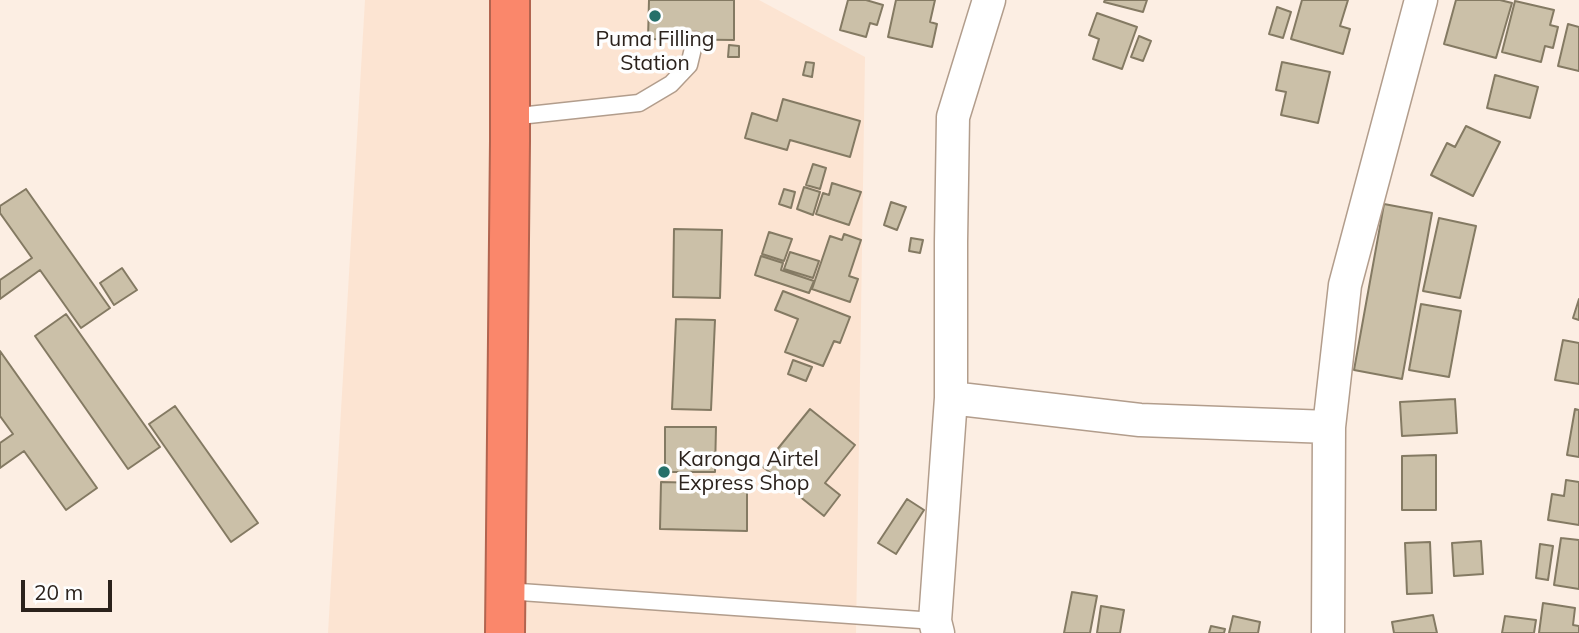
<!DOCTYPE html>
<html>
<head>
<meta charset="utf-8">
<style>
	body { margin:0 }
	#map { position:relative; width:1579px; height:633px; overflow:hidden; background:#fceee3; font-family:Mulish,sans-serif }
	canvas { display:block }
	.scale { position:absolute; left:21px; top:580px; width:91px; height:32px; box-sizing:border-box; border:4px solid #2b221c; border-top:0; padding-left:9px; font-size:21px; line-height:24px; white-space:nowrap; color:#2b221c; -webkit-text-stroke:5px #fefefe; paint-order:stroke }
</style>
</head>
<body>
<div id="map">
<canvas width="1579" height="633"></canvas>
<div class="scale">20 m</div>
</div>
<script>
const c = document.querySelector('canvas').getContext('2d');
c.lineJoin = 'round';
function fill(path, color) { c.fillStyle = color; c.fill(path, 'evenodd'); }
const shape = rows => new Path2D(rows.map(r => 'M' + r).join(''));
function trace(path, color, width, dash) { c.strokeStyle = color; c.lineWidth = width; c.lineCap = dash ? 'butt' : 'round'; c.setLineDash(dash || []); c.stroke(path); }
function write(font, color, halo, rows, align = 'center') {
  c.font = font + ' Mulish,sans-serif'; c.lineWidth = 7; c.setLineDash([]); c.textBaseline = 'middle'; c.strokeStyle = halo; c.fillStyle = color; for (const [text, x, y, turn = 0] of rows) {
    c.save(); c.translate(x, y); c.rotate((+turn || 0) * Math.PI / 180); c.textAlign = isNaN(turn) ? turn : align; if (halo) c.strokeText(text, 0, 0); c.fillText(text, 0, 0); c.restore();
  }
}
fill(shape([
	[365,0,759,0,865,57,856,633,328,633]
]), '#fce4d2');
const building = shape([
	[649,0,734,0,734,40,648,39,649,0],
	[848,0,866,0,883,5,877,25,870,23,866,37,840,30,848,0],
	[896,0,935,0,930,22,937,24,932,47,888,37,896,0],
	[1105,0,1147,0,1143,12,1104,2,1105,0],
	[1302,0,1348,0,1340,26,1350,29,1343,54,1291,39,1302,0],
	[1456,0,1500,0,1512,3,1496,58,1444,44,1456,0],
	[1515,1,1554,10,1550,25,1558,27,1553,48,1545,46,1541,62,1502,52,1515,1],
	[1277,7,1291,12,1283,38,1269,34,1277,7],
	[1097,13,1137,27,1122,69,1093,59,1099,39,1089,35,1097,13],
	[1568,24,1579,27,1579,71,1558,66,1568,24],
	[1139,36,1151,41,1143,61,1131,57,1139,36],
	[729,45,739,46,739,57,728,57,729,45],
	[806,62,814,63,812,77,803,75,806,62],
	[1282,62,1330,72,1318,123,1281,115,1286,92,1276,90,1282,62],
	[1495,75,1538,87,1530,118,1487,108,1495,75],
	[783,99,860,121,850,157,790,140,787,150,745,138,752,113,777,121,783,99],
	[1466,126,1500,142,1473,196,1431,175,1447,143,1455,147,1466,126],
	[813,164,826,168,820,189,806,185,813,164],
	[832,183,861,192,849,225,816,214,823,193,829,195,832,183],
	[804,187,820,192,813,215,797,209,804,187],
	[26,189,110,308,81,328,40,270,0,299,0,280,32,258,0,213,0,206,26,189],
	[784,189,795,192,791,208,779,204,784,189],
	[891,202,906,207,897,230,884,225,891,202],
	[1384,204,1432,213,1402,379,1354,370,1384,204],
	[1439,218,1476,226,1460,298,1423,291,1439,218],
	[674,229,722,230,720,298,673,297,674,229],
	[769,232,792,239,784,261,762,254,769,232],
	[844,234,861,240,849,276,858,279,850,302,812,289,830,236,842,240,844,234],
	[911,238,923,240,920,253,909,251,911,238],
	[790,252,819,261,813,278,784,269,790,252],
	[761,256,783,263,781,270,814,281,809,293,755,275,761,256],
	[122,268,137,290,114,305,100,283,122,268],
	[783,291,850,317,840,343,834,341,823,366,785,352,798,319,775,310,783,291],
	[1579,299,1579,320,1573,318,1579,299],
	[1421,304,1461,311,1449,377,1409,370,1421,304],
	[66,314,160,447,128,469,35,336,66,314],
	[676,319,715,320,711,410,672,409,676,319],
	[1563,340,1579,343,1579,384,1555,380,1563,340],
	[0,351,97,488,66,510,24,451,0,468,0,443,13,434,0,416,0,351],
	[793,360,812,367,806,381,788,374,793,360],
	[1455,399,1457,433,1402,436,1400,402,1455,399],
	[175,406,258,523,231,542,149,424,175,406],
	[810,409,855,445,825,483,840,495,824,516,763,467,810,409],
	[1575,409,1579,410,1579,457,1567,455,1575,409],
	[665,427,716,427,715,472,665,472,665,427],
	[1436,455,1436,510,1402,510,1402,456,1436,455],
	[1566,480,1579,482,1579,525,1548,520,1552,494,1564,496,1566,480],
	[661,482,747,484,747,531,660,529,661,482],
	[907,499,924,510,896,554,878,543,907,499],
	[1561,538,1579,540,1579,589,1554,585,1561,538],
	[1481,541,1483,574,1454,576,1452,543,1481,541],
	[1430,542,1432,593,1407,594,1405,543,1430,542],
	[1540,544,1553,546,1548,580,1536,578,1540,544],
	[1072,592,1097,596,1090,633,1064,633,1072,592],
	[1543,603,1575,608,1573,625,1579,626,1579,633,1539,633,1543,603],
	[1101,606,1124,610,1120,633,1097,633,1101,606],
	[1433,615,1437,633,1394,633,1392,622,1433,615],
	[1233,616,1260,622,1258,633,1229,633,1233,616],
	[1505,616,1536,620,1534,633,1502,633,1505,616],
	[1211,626,1225,629,1224,633,1209,633,1211,626]
]);
fill(building, '#cbc0a8');
trace(building, '#847a63', 2);
const lane = shape([
	[510,117,639,103,671,84,689,65,695,40],
	[506,591,935,621]
]);
const street = shape([
	[951,398,1140,420,1329,427],
	[938,633,935,621,951,398,951,242,953,117,989,0],
	[1328,633,1329,427,1345,285,1421,0]
]);
const highway = shape([
	[505,633,510,141,510,0]
]);
trace(lane, '#b29d8c', 19);
trace(street, '#b29d8c', 35);
trace(highway, '#b2644f', 42);
trace(lane, '#fff', 16);
trace(street, '#fff', 32);
trace(highway, '#fa876b', 38);
for (const [x, y, r, color] of [
	[655,16,7,"#26706a"],
	[664,472,7,"#26706a"]
]) { const dot = new Path2D(); dot.arc(x, y, r, 0, 2 * Math.PI); c.fillStyle = color; c.fill(dot); trace(dot, '#fefefe', 2.5); }
write('21px', '#2b221c', '#fefefe', [
	["Puma Filling",655,40],
	["Station",655,64],
	["Karonga Airtel",678,460,"left"],
	["Express Shop",678,484,"left"]
]);
</script>
</body>
</html>
